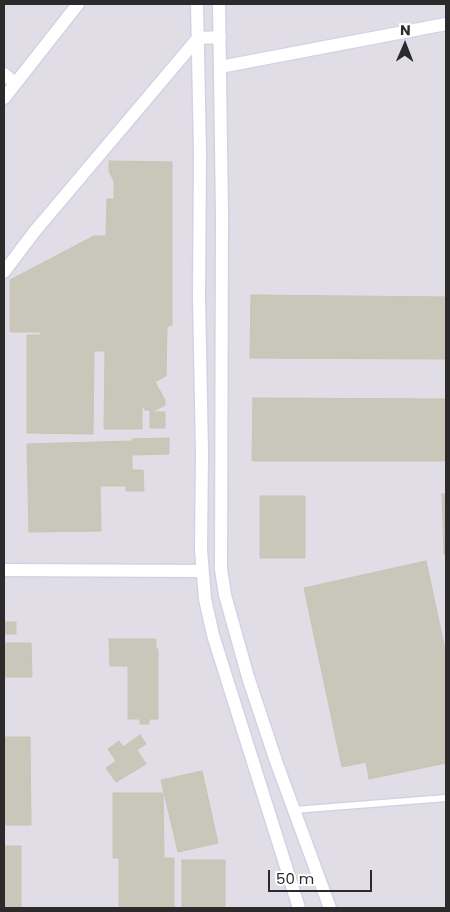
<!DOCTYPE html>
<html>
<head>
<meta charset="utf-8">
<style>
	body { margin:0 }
	#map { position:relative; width:450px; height:912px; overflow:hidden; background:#eee8dc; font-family:Poppins,sans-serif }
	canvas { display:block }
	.frame { position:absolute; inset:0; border:5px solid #2b2b2b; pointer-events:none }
	.north { position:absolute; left:380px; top:20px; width:50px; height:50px; -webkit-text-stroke:4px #fff; paint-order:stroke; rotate:1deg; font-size:14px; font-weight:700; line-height:20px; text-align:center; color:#2b2b2b }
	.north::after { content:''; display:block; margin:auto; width:18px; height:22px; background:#2b2b2b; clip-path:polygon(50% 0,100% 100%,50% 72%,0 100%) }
	.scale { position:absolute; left:268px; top:870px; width:104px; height:22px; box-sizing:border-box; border:2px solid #2b2b2b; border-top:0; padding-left:6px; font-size:15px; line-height:18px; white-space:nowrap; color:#2b2b2b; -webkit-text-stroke:4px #fff; paint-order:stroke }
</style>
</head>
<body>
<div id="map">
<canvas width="450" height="912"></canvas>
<div class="frame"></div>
<div class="north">N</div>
<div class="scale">50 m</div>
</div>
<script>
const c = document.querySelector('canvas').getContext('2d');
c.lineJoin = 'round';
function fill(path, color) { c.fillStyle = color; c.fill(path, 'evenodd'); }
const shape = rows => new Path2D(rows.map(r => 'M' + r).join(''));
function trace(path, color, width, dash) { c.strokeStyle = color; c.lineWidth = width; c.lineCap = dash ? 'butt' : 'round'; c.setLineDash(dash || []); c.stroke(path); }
fill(shape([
	[4,4,446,4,446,908,4,908]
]), '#e0dde6');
const building = shape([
	[109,161,172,162,172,325,167,327,166,376,155,382,165,400,165,405,152,412,165,412,165,428,150,428,150,410,145,410,142,405,142,429,104,429,105,351,94,351,93,434,27,433,27,335,41,335,41,332,10,332,10,280,94,236,106,236,107,199,114,199,114,181,109,171,109,161],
	[251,295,446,297,446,359,250,358,251,295],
	[253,398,446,399,446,461,252,461,253,398],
	[169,438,169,454,132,455,132,470,143,470,144,491,126,491,126,486,100,486,101,531,29,532,27,444,132,441,132,439,169,438],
	[442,494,446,494,446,554,444,554,442,494],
	[260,496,305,496,305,558,260,558,260,496],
	[426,561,446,654,446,763,369,779,366,762,342,767,304,588,426,561],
	[4,622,16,622,16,634,4,634,4,622],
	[109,639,156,639,156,649,158,649,158,719,149,719,149,724,140,724,140,719,128,719,128,666,110,666,109,639],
	[4,643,31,643,32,677,4,677,4,643],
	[140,735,146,744,137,750,146,764,116,782,106,768,116,761,108,749,119,741,123,747,140,735],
	[4,737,30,737,31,825,4,825,4,737],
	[202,771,218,843,178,852,161,780,202,771],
	[113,793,163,793,164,858,174,858,174,908,119,908,119,858,113,858,113,793],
	[4,846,21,846,21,908,4,908,4,846],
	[182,860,225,860,225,908,182,908,182,860]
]);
fill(building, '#c9c6ba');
trace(building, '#cac4b5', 1);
const lane = shape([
	[294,810,446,798]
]);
const street = shape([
	[197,4,200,152,199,297,202,454,201,550,205,599,213,635,299,908],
	[219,4,222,215,221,569,225,595,248,677,277,764,330,908],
	[220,67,446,24],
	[4,74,15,83],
	[4,98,78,4],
	[4,272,35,231,198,38,220,37],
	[4,570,202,571]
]);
trace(lane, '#d1d3e5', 9);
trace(street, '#d1d3e5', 15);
trace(lane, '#fff', 6);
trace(street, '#fff', 12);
</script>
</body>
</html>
